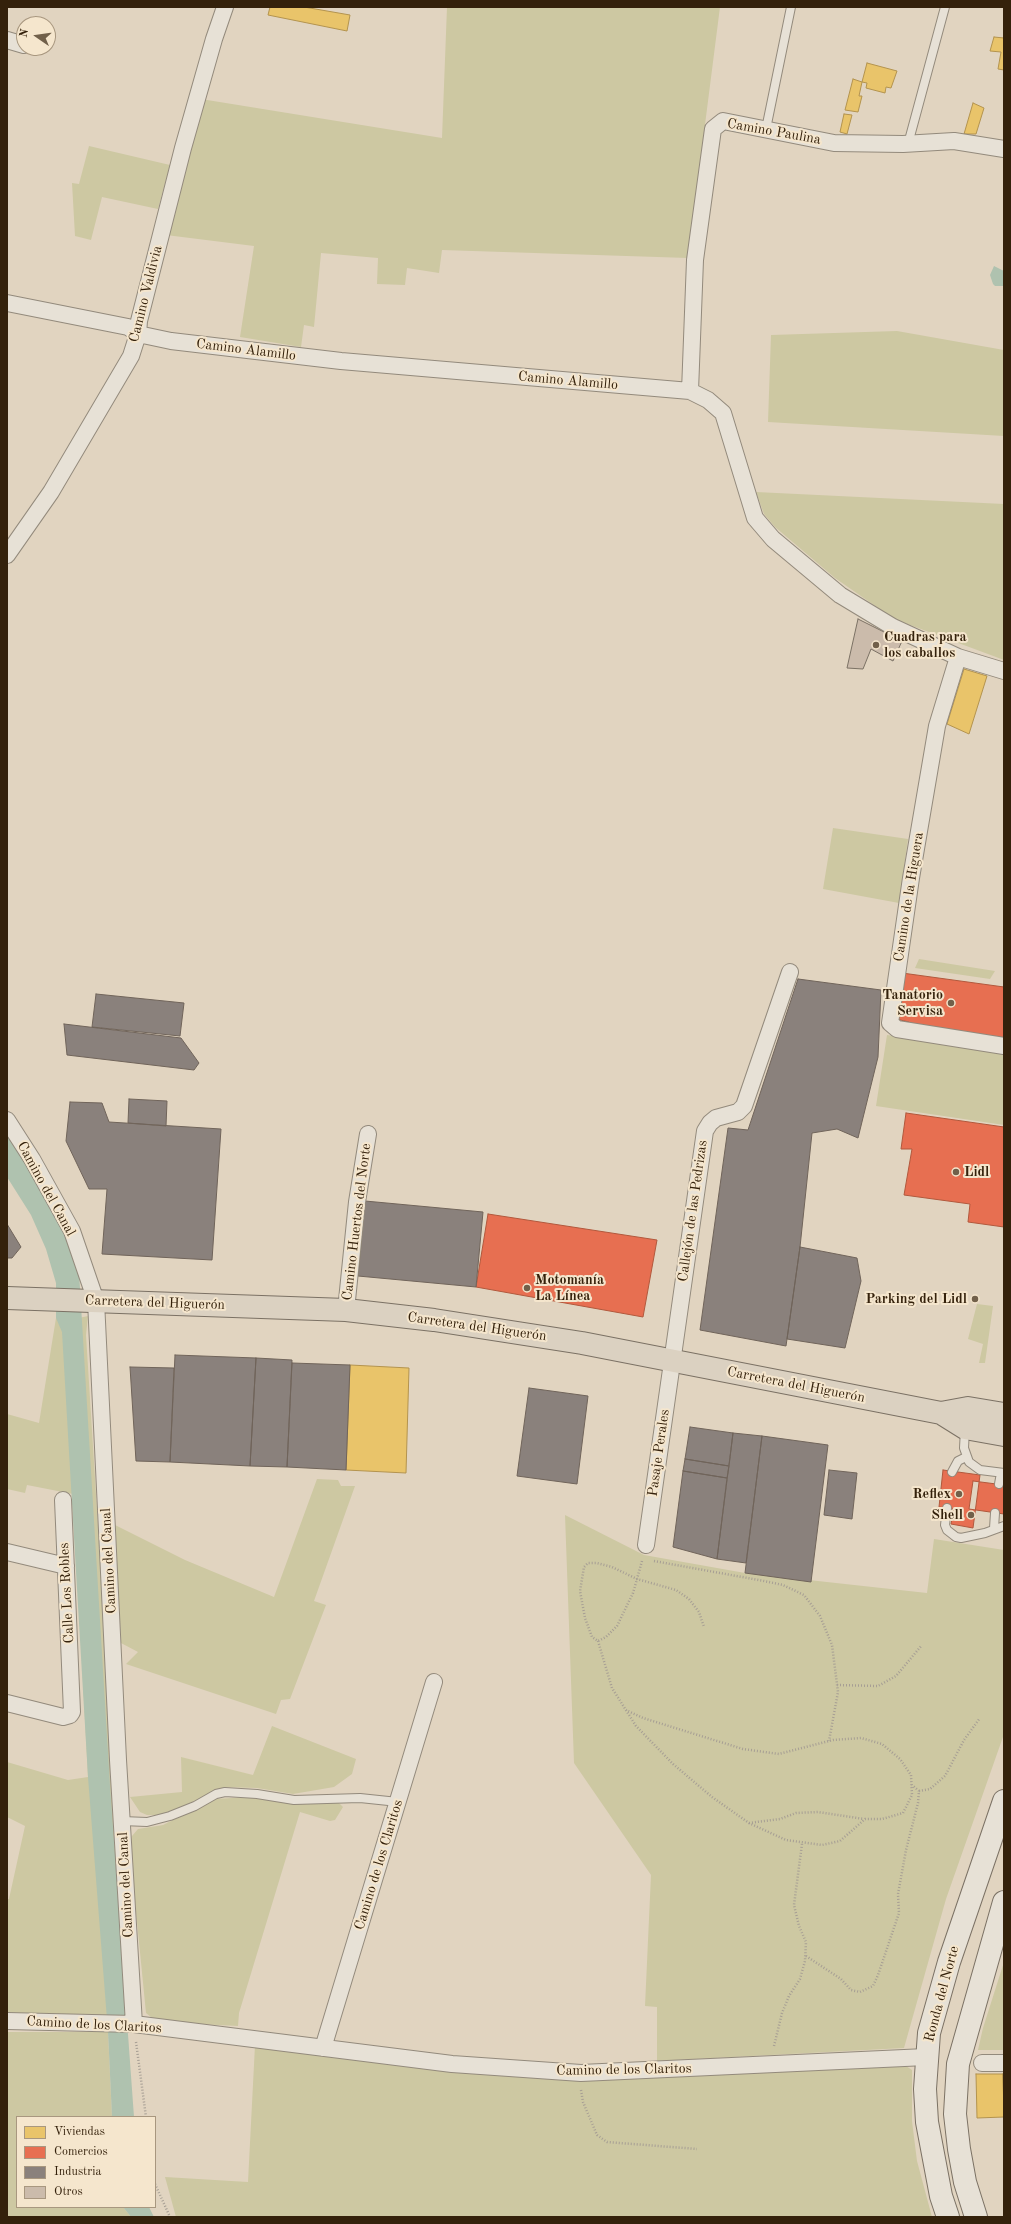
<!DOCTYPE html>
<html>
<head>
<meta charset="utf-8">
<style>
	body { margin:0 }
	#map { position:relative; width:1011px; height:2224px; overflow:hidden; background:#e1d4c0; font-family:"Old Standard TT",serif }
	canvas { display:block }
	.frame { position:absolute; inset:0; border:8px solid #34210b; pointer-events:none }
	.legend { position:absolute; left:16px; top:2116px; width:140px; height:92px; box-sizing:border-box; background:#f5e6cd; border:1px solid #a8977f; margin:0; padding:5px 7px; list-style:none; font-size:12px; color:#34210b }
	.legend li { display:flex; align-items:center; gap:8px; height:20px }
	.legend b { width:20px; border:1px solid #a8977f }
	.north { position:absolute; left:16px; top:16px; width:40px; height:40px; box-sizing:border-box; background:#f5e6cd; border:1px solid #a8977f; border-radius:50%; rotate:283deg; font-size:11px; font-weight:700; line-height:16px; text-align:center; color:#34210b }
	.north::after { content:''; display:block; margin:auto; width:14px; height:18px; background:#71604a; clip-path:polygon(50% 0,100% 100%,50% 72%,0 100%) }
</style>
</head>
<body>
<div id="map">
<canvas width="1011" height="2224"></canvas>
<div class="frame"></div>
<ul class="legend">
<li><b style="height:11px;background:#e9c46a"></b>Viviendas</li>
<li><b style="height:11px;background:#e76f51"></b>Comercios</li>
<li><b style="height:11px;background:#8a817c"></b>Industria</li>
<li><b style="height:11px;background:#cbbbab"></b>Otros</li>
</ul>
<div class="north">N</div>
</div>
<script>
const c = document.querySelector('canvas').getContext('2d');
c.lineJoin = 'round';
function fill(path, color) { c.fillStyle = color; c.fill(path, 'evenodd'); }
const shape = rows => new Path2D(rows.map(r => 'M' + r).join(''));
function trace(path, color, width, dash) { c.strokeStyle = color; c.lineWidth = width; c.lineCap = dash ? 'butt' : 'round'; c.setLineDash(dash || []); c.stroke(path); }
function write(font, color, halo, rows, align = 'center') {
  c.font = font + ' "Old Standard TT",serif'; c.lineWidth = 4; c.setLineDash([]); c.textBaseline = 'middle'; c.strokeStyle = halo; c.fillStyle = color; for (const [text, x, y, turn = 0] of rows) {
    c.save(); c.translate(x, y); c.rotate((+turn || 0) * Math.PI / 180); c.textAlign = isNaN(turn) ? turn : align; if (halo) c.strokeText(text, 0, 0); c.fillText(text, 0, 0); c.restore();
  }
}
fill(shape([
	[447,7,720,7,688,258,442,250,439,273,407,268,405,285,377,284,378,258,321,253,314,327,304,325,301,347,240,337,254,246,166,235,201,99,442,138],
	[89,146,170,165,158,209,102,197,91,240,75,236,72,183,79,184],
	[897,331,1004,350,1004,436,768,422,771,335],
	[756,492,1004,504,1004,660,894,619,835,578,775,527,764,514],
	[833,828,908,839,899,903,823,889],
	[919,959,995,971,990,979,915,968],
	[887,1035,1004,1053,1004,1125,876,1106],
	[977,1304,993,1306,985,1363,979,1363,983,1344,968,1339],
	[88,1316,86,1335,129,2020,7,2015,7,1899,9,1899,25,1826,7,1817,7,1762,68,1780,88,1777,73,1494,27,1485,25,1493,7,1489,7,1414,39,1423,56,1318,74,1319],
	[317,1479,338,1480,341,1486,355,1486,314,1601,326,1605,290,1699,281,1700,276,1714,126,1664,138,1652,121,1643,115,1525,185,1560,274,1597],
	[565,1515,644,1555,745,1573,927,1593,934,1539,1004,1550,1004,1734,946,1899,904,2048,657,2061,657,2007,645,2006,651,1875,574,1763],
	[272,1726,356,1759,352,1774,334,1787,293,1794,257,1788,225,1787,173,1811,161,1815,147,1815,140,1812,130,1797,182,1792,181,1757,253,1775],
	[250,1797,304,1804,338,1802,343,1807,335,1820,330,1821,300,1812,239,2013,238,2026,157,2022,146,2013,130,1851,132,1836,138,1829,163,1825,214,1799],
	[1004,1962,1004,2050,978,2050,983,2028],
	[7,2032,108,2032,112,2117,17,2117,17,2207,123,2207,131,2217,7,2217],
	[255,2045,483,2074,580,2081,906,2066,912,2070,912,2121,917,2161,932,2217,176,2217,165,2177,248,2182]
]), '#cdc8a2');
fill(shape([
	[994,266,1004,271,1004,286,995,286,993,284,990,275],
	[7,1129,62,1221,79,1272,110,1786,134,2117,112,2117,108,2032,88,1777,62,1332,56,1318,56,1283,46,1249,31,1215,7,1177],
	[123,2207,149,2207,154,2217,131,2217]
]), '#afc2af');
const homes = shape([
	[270,7,304,7,350,15,347,31,268,15,270,7],
	[994,37,1004,38,1004,70,998,69,1001,52,990,51,994,37],
	[867,63,897,71,891,88,886,87,885,93,866,88,867,83,862,82,867,63],
	[853,79,862,82,859,96,862,96,858,112,845,110,853,79],
	[973,103,984,108,976,134,964,134,973,103],
	[844,114,852,115,847,134,840,132,844,114],
	[964,669,987,676,969,734,947,724,964,669],
	[350,1365,409,1368,406,1473,346,1470,350,1365],
	[976,2074,1003,2074,1004,2117,977,2118,976,2074],
	[1003,2074,1004,2074,1004,2110,1003,2074]
]);
fill(homes, '#e9c46a');
trace(homes, '#b3934e', 1);
const shops = shape([
	[902,973,1004,987,1004,1041,908,1027,909,1022,896,1019,902,973],
	[906,1113,1004,1127,1004,1227,968,1222,970,1204,904,1195,912,1149,901,1149,906,1113],
	[488,1214,657,1240,643,1317,476,1287,488,1214],
	[943,1470,980,1475,973,1528,951,1524,954,1509,939,1507,943,1470],
	[973,1481,1004,1485,1004,1514,969,1509,973,1481]
]);
fill(shops, '#e76f51');
trace(shops, '#b1583c', 1);
const industry = shape([
	[798,979,881,990,878,1057,858,1138,837,1129,812,1133,800,1247,786,1346,700,1330,728,1128,748,1130,798,979],
	[96,994,184,1003,180,1036,92,1027,96,994],
	[64,1024,181,1038,199,1063,194,1070,67,1055,64,1024],
	[129,1099,167,1101,166,1126,128,1123,129,1099],
	[70,1102,102,1103,109,1122,221,1129,212,1260,102,1254,107,1189,89,1189,66,1141,70,1102],
	[365,1201,483,1212,476,1287,358,1276,365,1201],
	[7,1224,21,1247,12,1258,7,1258,7,1224],
	[800,1247,857,1258,861,1281,845,1348,787,1339,800,1247],
	[175,1355,256,1358,250,1466,170,1462,175,1355],
	[256,1358,292,1360,287,1467,250,1466,256,1358],
	[292,1363,350,1365,346,1470,287,1467,292,1363],
	[130,1367,174,1368,170,1462,136,1461,130,1367],
	[529,1388,588,1396,577,1484,517,1476,529,1388],
	[690,1427,733,1433,729,1466,685,1459,690,1427],
	[733,1433,762,1436,746,1563,717,1559,733,1433],
	[762,1436,828,1445,811,1582,745,1573,762,1436],
	[685,1459,729,1466,727,1478,683,1471,685,1459],
	[829,1470,857,1473,852,1519,824,1515,829,1470],
	[683,1471,727,1478,717,1559,673,1547,683,1471]
]);
fill(industry, '#8a817c');
trace(industry, '#70645a', 1);
const building = shape([
	[858,619,902,641,893,661,871,649,863,669,847,668,858,619]
]);
fill(building, '#cbbbab');
trace(building, '#7b7164', 1);
const service = shape([
	[766,129,791,7],
	[908,144,945,7],
	[965,1429,964,1448,969,1462,980,1470,1004,1473],
	[952,1472,958,1461,966,1457],
	[999,1484,1001,1473],
	[947,1508,945,1525,947,1530,956,1537,961,1538,985,1533,1004,1526],
	[994,1528,995,1513],
	[122,1821,147,1822,170,1816,195,1806,216,1794,225,1792,257,1794,294,1800,360,1798,398,1802]
]);
const minor = shape([
	[7,40,24,45],
	[7,303,128,327,138,334,171,341,341,361,690,391,708,400,723,413,755,518,773,539,840,595,893,627,958,657,1004,671],
	[690,391,695,260,713,129,723,121,834,143,903,144,954,141,1004,149],
	[7,555,51,492,131,356,138,334,139,321,183,148,214,39,225,7],
	[958,657,937,726,911,878,890,1023,897,1029,1004,1046],
	[7,1120,32,1159,72,1231,96,1301,118,1760,134,2024],
	[346,1310,357,1202,368,1134],
	[646,1545,705,1131,710,1123,716,1118,738,1112,744,1106,790,972],
	[7,1552,66,1566],
	[7,1703,63,1717,70,1715,72,1712,63,1500],
	[7,2021,134,2024,452,2064,581,2073,926,2057],
	[323,2048,434,1682],
	[982,2063,1004,2063]
]);
const secondary = shape([
	[948,2217,941,2196,927,2122,925,2089,929,2033,949,1962,1004,1801],
	[976,2217,965,2182,959,2149,955,2114,958,2064,1004,1902]
]);
const primary = shape([
	[7,1298,346,1310,434,1320,582,1343,941,1413,968,1408,1004,1414],
	[941,1413,965,1428,1004,1435]
]);
trace(service, '#938a7c', 10);
trace(minor, '#938a7c', 18);
trace(secondary, '#7b7164', 24);
trace(primary, '#7b7164', 24);
trace(shape([
	[642,1561,637,1579,633,1593,617,1626,606,1637,598,1641,592,1637,585,1618,580,1591,584,1567,588,1563,597,1563,612,1567,637,1579,676,1590,689,1599,699,1612,704,1627],
	[654,1561,764,1581,783,1585,804,1595,820,1616,832,1645,838,1692,829,1741],
	[598,1641,612,1688,636,1726,673,1764,712,1797,749,1823,786,1840,822,1845,840,1841,865,1819,882,1819,903,1813,912,1795,911,1775,900,1759,882,1744,861,1738,833,1740,779,1754,743,1749,643,1718,626,1710],
	[837,1685,878,1686,896,1676,922,1645],
	[919,1791,930,1789,945,1776,964,1740,980,1718],
	[749,1823,780,1819,796,1813,818,1812,864,1819],
	[806,1956,841,1979,851,1990,860,1992,873,1986,878,1975,899,1913,898,1894,906,1850,918,1803,919,1791,912,1785],
	[136,2042,146,2117],
	[774,2046,782,2013,789,1996,800,1979,805,1961,806,1942,799,1926,794,1905,802,1844],
	[581,2090,583,2102,597,2135,607,2142,697,2149],
	[155,2184,170,2217]
]), '#a69e94', 2.5, [1, 2]);
trace(service, '#e7e1d6', 8);
trace(minor, '#e7e1d6', 16);
trace(secondary, '#e7e1d6', 22);
trace(primary, '#dbd1c1', 22);
for (const [x, y, r, color] of [
	[876,645,4,"#71604a"],
	[951,1003,4,"#71604a"],
	[956,1172,4,"#71604a"],
	[527,1288,4,"#71604a"],
	[975,1299,4,"#71604a"],
	[959,1494,4,"#71604a"],
	[971,1515,4,"#71604a"]
]) { const dot = new Path2D(); dot.arc(x, y, r, 0, 2 * Math.PI); c.fillStyle = color; c.fill(dot); trace(dot, '#f5e6cd', 1.5); }
write('14px', '#34210b', '#f5e6cd', [
	["Camino Paulina",774,132,10],
	["Camino Valdivia",146,294,-76],
	["Camino Alamillo",246,350,7],
	["Camino Alamillo",568,381,5],
	["Camino de la Higuera",909,897,-81],
	["Camino del Canal",46,1189,61],
	["Callejón de las Pedrizas",693,1211,-82],
	["Camino Huertos del Norte",357,1222,-83],
	["Carretera del Higuerón",155,1303,2],
	["Carretera del Higuerón",477,1327,8],
	["Carretera del Higuerón",796,1385,11],
	["Pasaje Perales",659,1453,-82],
	["Camino del Canal",109,1561,-93],
	["Calle Los Robles",67,1593,-93],
	["Camino de los Claritos",379,1865,-73],
	["Camino del Canal",126,1885,-93],
	["Ronda del Norte",942,1994,-75],
	["Camino de los Claritos",94,2025,3],
	["Camino de los Claritos",624,2070,-1]
]);
write('bold 14px', '#34210b', '#f5e6cd', [
	["Cuadras para",884,637,"left"],
	["los caballos",884,653,"left"],
	["Tanatorio",943,995],
	["Servisa",943,1011],
	["Lidl",964,1172,"left"],
	["Motomanía",535,1280,"left"],
	["La Línea",535,1296,"left"],
	["Parking del Lidl",967,1299],
	["Reflex",951,1494],
	["Shell",963,1515]
], 'right');
</script>
</body>
</html>
